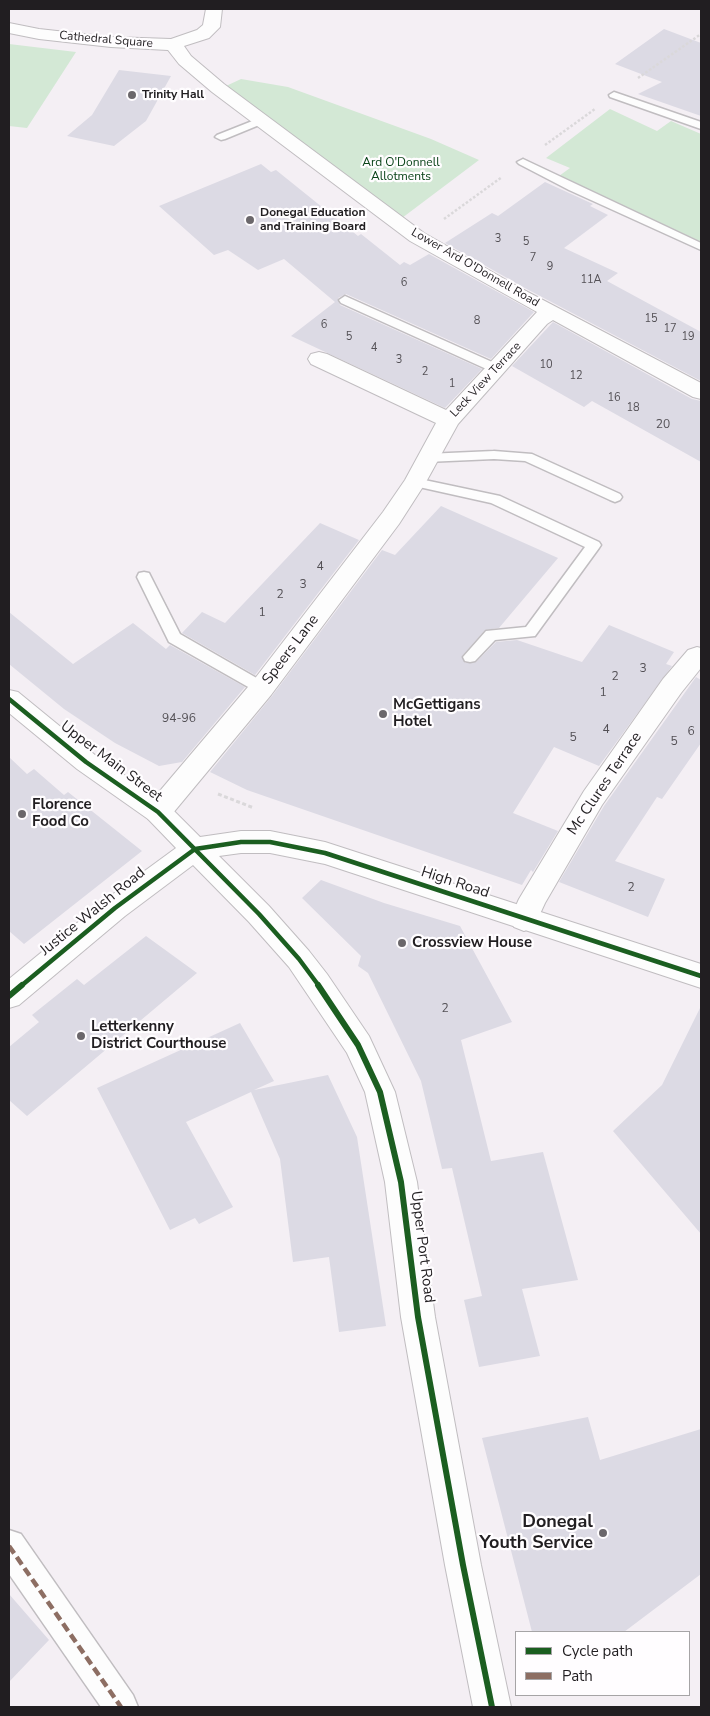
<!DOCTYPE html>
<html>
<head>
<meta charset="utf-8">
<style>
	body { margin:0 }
	#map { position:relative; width:710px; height:1716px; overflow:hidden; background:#f4eff4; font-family:"Nunito Sans",sans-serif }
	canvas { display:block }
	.frame { position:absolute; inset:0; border:10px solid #211e21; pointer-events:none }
	.legend { position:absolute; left:515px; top:1631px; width:175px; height:65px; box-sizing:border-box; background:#fffdff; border:1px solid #a6a4a6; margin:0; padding:6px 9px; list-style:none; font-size:15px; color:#211e21 }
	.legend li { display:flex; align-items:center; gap:10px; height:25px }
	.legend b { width:25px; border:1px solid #a6a4a6 }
</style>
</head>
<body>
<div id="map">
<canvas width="710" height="1716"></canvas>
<div class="frame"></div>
<ul class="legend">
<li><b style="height:6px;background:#1b5e20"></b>Cycle path</li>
<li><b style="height:6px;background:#8d6e63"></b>Path</li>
</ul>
</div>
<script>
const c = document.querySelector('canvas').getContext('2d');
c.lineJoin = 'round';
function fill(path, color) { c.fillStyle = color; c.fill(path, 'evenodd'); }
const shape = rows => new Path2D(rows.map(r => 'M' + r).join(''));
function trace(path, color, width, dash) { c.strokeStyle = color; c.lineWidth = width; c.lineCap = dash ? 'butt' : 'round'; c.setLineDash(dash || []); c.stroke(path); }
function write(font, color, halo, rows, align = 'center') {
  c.font = font + ' "Nunito Sans",sans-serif'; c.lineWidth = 4.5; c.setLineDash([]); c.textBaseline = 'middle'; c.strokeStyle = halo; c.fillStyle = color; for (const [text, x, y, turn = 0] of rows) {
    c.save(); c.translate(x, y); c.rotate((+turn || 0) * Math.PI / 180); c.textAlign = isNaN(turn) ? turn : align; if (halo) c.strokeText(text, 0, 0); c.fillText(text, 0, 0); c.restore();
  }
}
fill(shape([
	[9,44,76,52,27,128,9,126],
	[241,79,288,87,431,139,479,160,402,218,226,86],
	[610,109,657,131,671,121,701,134,701,242,559,176,570,168,546,158]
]), '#d3e8d5');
fill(shape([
	[664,29,701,43,701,116,638,94,662,82,615,64],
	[119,70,171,76,146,121,114,146,67,136,92,115],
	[261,164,271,172,276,170,358,236,361,234,400,265,404,262,410,265,429,254,534,312,491,359,346,294,338,298,340,305,482,369,445,408,291,336,335,302,284,259,258,270,228,250,214,255,159,206],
	[545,182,593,204,590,206,608,215,564,248,618,273,607,281,701,332,701,381,523,287,445,243,492,213,498,216],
	[553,322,692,399,701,401,701,462,592,401,584,407,512,366],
	[441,506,558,558,499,628,485,630,462,656,465,663,476,662,496,642,517,640,582,662,609,625,674,652,666,664,672,666,599,766,554,747,513,813,558,831,533,872,531,870,522,885,247,790,210,772,272,696,382,550,395,555],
	[320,523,359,540,255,675,182,633,202,612,225,623],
	[9,612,73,664,133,623,166,649,170,645,245,687,182,762,159,766,115,743,64,709,9,664],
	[696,677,701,680,701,743,662,799,657,797,615,861,665,879,648,917,559,882,604,806],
	[9,757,27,774,34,769,64,795,68,792,142,851,24,944,9,931],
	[321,880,384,903,460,926,512,1022,461,1040,491,1161,543,1152,578,1280,522,1289,540,1356,479,1367,464,1300,482,1296,452,1168,442,1169,421,1081,368,973,358,966,361,956,302,898],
	[146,936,197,973,27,1116,9,1100,9,1047,39,1022,32,1015,77,979,84,985],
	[701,1006,701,1234,613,1131,662,1085],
	[240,1023,274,1081,254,1090,328,1075,357,1137,386,1326,339,1332,329,1257,293,1262,280,1159,251,1092,186,1122,233,1207,199,1224,195,1218,170,1230,97,1088],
	[588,1417,600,1460,701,1429,701,1574,624,1632,532,1632,482,1438],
	[9,1594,49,1640,9,1682]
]), '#dcdae4');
const service = shape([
	[614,92,701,122,701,129,610,97,609,95,614,92],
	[260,118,265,121,264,123,225,139,221,140,215,137,217,135,260,118],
	[523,159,701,243,701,250,569,190,519,164,517,162,523,159],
	[345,296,501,366,503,369,497,373,493,372,341,303,339,300,345,296],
	[494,451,532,454,620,494,622,497,620,500,615,502,610,500,525,461,494,459,426,462,421,461,419,458,421,455,426,454,494,451],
	[415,478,500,496,599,542,601,545,599,548,535,636,495,640,475,661,470,662,465,661,463,657,486,631,526,627,585,547,491,503,410,485,408,482,410,479,415,478],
	[144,572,149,573,151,577,180,634,267,684,270,688,267,692,262,694,257,692,169,642,137,577,139,573,144,572]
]);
const pedestrian = shape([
	[9,1530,21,1534,133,1695,138,1707,101,1707,9,1574,9,1530]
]);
const minor = shape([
	[206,9,222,9,220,27,209,38,184,46,191,56,224,84,424,233,522,289,701,383,701,399,693,397,553,320,547,324,458,424,426,482,399,524,271,695,168,819,158,823,148,819,145,812,148,805,253,681,383,512,405,480,436,423,311,364,308,359,311,354,319,352,327,354,446,410,537,312,410,241,212,92,179,64,168,50,111,47,39,39,9,33,9,23,39,29,111,37,171,39,197,30,203,25,206,9],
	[697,647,701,648,701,668,681,693,602,805,545,903,534,927,524,931,514,927,510,919,519,899,584,791,663,679,688,650,697,647]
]);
const tertiary = shape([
	[9,690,18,692,95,755,168,805,200,837,241,831,270,831,325,842,701,964,701,988,325,864,270,853,241,853,219,856,269,906,309,951,327,974,369,1036,395,1092,417,1182,435,1317,481,1565,511,1707,473,1707,445,1565,401,1317,385,1182,365,1092,347,1053,289,967,249,922,193,865,125,916,19,1005,9,1008,9,979,105,900,176,848,148,819,77,769,9,713,9,690]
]);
trace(service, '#c0bdc0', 3);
trace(pedestrian, '#c0bdc0', 3);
trace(minor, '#c0bdc0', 2);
trace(tertiary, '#c0bdc0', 2);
trace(shape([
	[638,78,701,34],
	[545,145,595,109],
	[444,219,502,177]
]), '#dad8da', 2.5, [2.5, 2]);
trace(shape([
	[218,794,254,808]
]), '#dad8da', 3, [4, 2.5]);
fill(service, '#fdfdfd');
fill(pedestrian, '#fdfdfd');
fill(minor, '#fdfdfd');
fill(tertiary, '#fdfdfd');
trace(shape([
	[9,1546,121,1707]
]), '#8d6e63', 4.5, [9, 4.5]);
trace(shape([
	[9,699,86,762,158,812,259,914,299,959,319,986],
	[21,986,115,908,195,849,241,842,270,842,325,853,701,976]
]), '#1b5e20', 4.5);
trace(shape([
	[318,985,358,1045,380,1092,401,1182,418,1317,463,1565,492,1707],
	[9,996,22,985]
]), '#1b5e20', 6);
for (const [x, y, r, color] of [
	[132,95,5,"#6b676b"],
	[250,220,5,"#6b676b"],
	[383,714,5,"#6b676b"],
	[22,814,5,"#6b676b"],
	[402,943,5,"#6b676b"],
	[81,1036,5,"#6b676b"],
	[603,1533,5,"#6b676b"]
]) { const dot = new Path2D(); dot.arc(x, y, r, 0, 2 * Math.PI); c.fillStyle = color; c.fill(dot); trace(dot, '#fffdff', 2); }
write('11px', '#535055', null, [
	["3",498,239],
	["5",526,242],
	["7",533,258],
	["9",550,267],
	["11A",591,280],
	["6",404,283],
	["15",651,319],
	["8",477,321],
	["6",324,325],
	["17",670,329],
	["5",349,337],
	["19",688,337],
	["4",374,348],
	["3",399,360],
	["10",546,365],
	["2",425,372],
	["12",576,376],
	["1",452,384],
	["16",614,398],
	["18",633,408]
]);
write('12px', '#211e21', '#fffdff', [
	["Cathedral Square",106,40,5],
	["Lower Ard O'Donnell Road",475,268,30],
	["Leck View Terrace",486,380,-47]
]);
write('bold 12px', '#211e21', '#fffdff', [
	["Trinity Hall",142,95],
	["Donegal Education",260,213],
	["and Training Board",260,227]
], 'left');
write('12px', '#094318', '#fffdff', [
	["Ard O'Donnell",401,163],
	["Allotments",401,177]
]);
write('12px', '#535055', null, [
	["20",663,425],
	["4",320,567],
	["3",303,585],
	["2",280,595],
	["1",262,613],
	["3",643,669],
	["2",615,677],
	["1",603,693],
	["94-96",179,719],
	["4",606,730],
	["6",691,732],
	["5",573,738],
	["5",674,742],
	["2",631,888],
	["2",445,1009]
]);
write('15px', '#211e21', '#fffdff', [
	["Speers Lane",291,650,-53],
	["Upper Main Street",111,762,37],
	["Mc Clures Terrace",605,784,-56],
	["High Road",455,883,18],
	["Justice Walsh Road",93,912,-39],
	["Upper Port Road",422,1247,83]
]);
write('bold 15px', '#211e21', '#fffdff', [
	["McGettigans",393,705],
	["Hotel",393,722],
	["Florence",32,805],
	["Food Co",32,822],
	["Crossview House",412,943],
	["Letterkenny",91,1027],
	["District Courthouse",91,1044]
], 'left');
write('bold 18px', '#211e21', '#fffdff', [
	["Donegal",593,1523],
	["Youth Service",593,1544]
], 'right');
</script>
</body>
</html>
